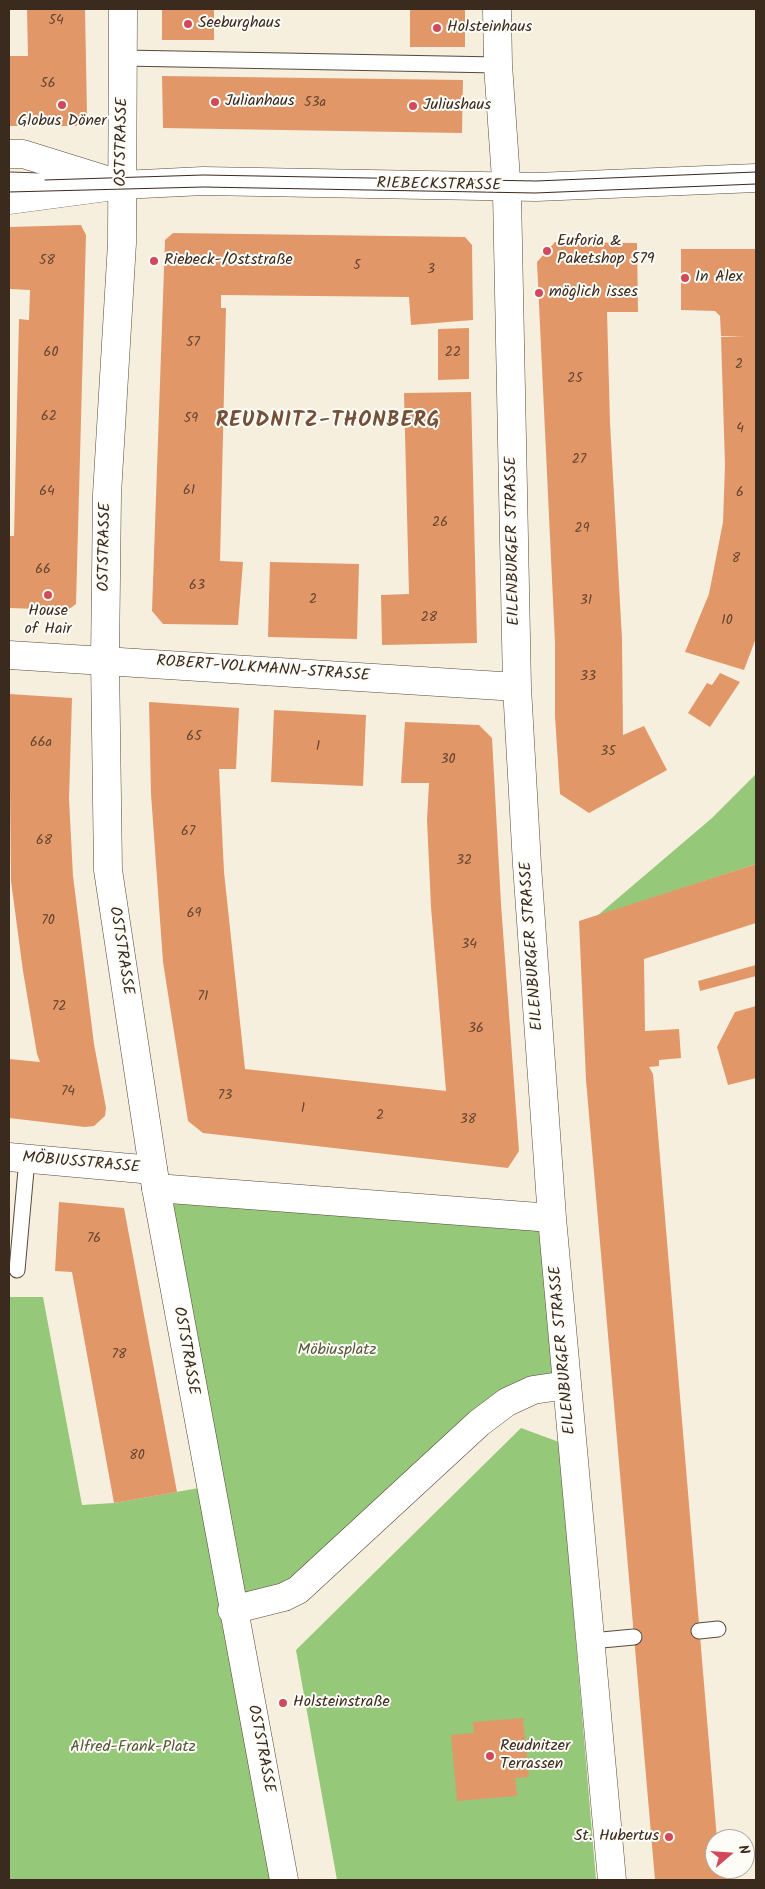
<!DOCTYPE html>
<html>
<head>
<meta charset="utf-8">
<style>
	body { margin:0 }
	#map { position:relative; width:765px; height:1889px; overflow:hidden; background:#f6efdd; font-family:Kalam,sans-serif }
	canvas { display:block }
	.frame { position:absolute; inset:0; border:10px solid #3b2a1e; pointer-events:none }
	.north { position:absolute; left:705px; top:1829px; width:50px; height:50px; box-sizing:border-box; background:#fdfcf7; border:1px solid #afa8a0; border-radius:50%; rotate:72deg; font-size:14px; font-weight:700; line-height:20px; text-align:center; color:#3b2a1e }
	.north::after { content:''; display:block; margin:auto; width:18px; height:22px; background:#d1495b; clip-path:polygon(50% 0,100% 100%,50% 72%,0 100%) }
</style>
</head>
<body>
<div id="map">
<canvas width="765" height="1889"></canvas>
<div class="frame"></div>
<div class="north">N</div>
</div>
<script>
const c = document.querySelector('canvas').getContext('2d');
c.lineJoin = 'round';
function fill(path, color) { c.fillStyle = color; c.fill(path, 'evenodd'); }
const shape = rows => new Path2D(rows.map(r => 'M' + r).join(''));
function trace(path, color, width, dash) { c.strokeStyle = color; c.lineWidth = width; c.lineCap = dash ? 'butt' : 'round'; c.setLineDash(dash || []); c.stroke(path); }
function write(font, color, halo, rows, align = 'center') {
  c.font = font + ' Kalam,sans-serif'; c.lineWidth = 4; c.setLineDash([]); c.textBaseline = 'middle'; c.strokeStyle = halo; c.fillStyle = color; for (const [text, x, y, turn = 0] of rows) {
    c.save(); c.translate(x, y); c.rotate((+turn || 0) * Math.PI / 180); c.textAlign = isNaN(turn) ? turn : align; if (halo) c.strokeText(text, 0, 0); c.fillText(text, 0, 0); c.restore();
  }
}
fill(shape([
	[756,774,756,864,597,916,712,818],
	[156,1188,552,1218,567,1385,533,1390,298,1590,232,1610,284,1880,9,1880,9,1297,43,1297,82,1505,114,1503,210,1486],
	[521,1428,559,1442,596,1880,337,1880,296,1650]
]), '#95c878');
fill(shape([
	[27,9,85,9,87,115,76,126,9,126,9,56,28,56],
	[162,9,214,9,214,40,162,40],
	[410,9,465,9,465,47,410,47],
	[162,76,463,80,462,133,163,128],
	[81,225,86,235,76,604,68,610,9,608,9,536,14,536,19,319,29,320,30,290,9,289,9,227],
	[173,233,465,237,472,245,473,320,411,325,409,297,221,295,221,308,226,308,220,561,243,562,238,625,163,624,152,611,165,240],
	[555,242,637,243,638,312,607,312,610,423,622,639,623,735,644,726,667,770,589,813,560,794,555,716,555,643,537,262],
	[681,249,756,249,756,638,744,670,685,652,709,594,723,522,725,465,721,337,745,336,721,336,720,316,715,311,681,310],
	[469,328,469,379,438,380,438,329],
	[471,392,477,643,382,645,381,595,409,594,404,393],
	[270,562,359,564,357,639,268,637],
	[720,673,740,682,710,727,688,713,707,683,712,685],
	[9,694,72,698,69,799,73,876,94,1044,106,1108,105,1116,94,1126,85,1127,9,1118,9,1059,40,1062,37,1054,23,971,11,881],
	[149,702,239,708,236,769,219,769,224,872,245,1069,446,1091,431,907,427,820,429,783,401,783,405,722,479,725,492,738,501,904,519,1151,508,1168,203,1133,188,1121,163,962,151,794],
	[274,710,366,715,363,786,271,782],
	[756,864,756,923,644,959,645,1031,679,1029,681,1058,659,1060,659,1066,649,1067,653,1074,717,1839,715,1839,715,1869,720,1869,731,1880,655,1880,586,1080,579,921],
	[756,965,756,976,700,991,698,981],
	[756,1006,756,1078,728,1085,717,1047,735,1012],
	[59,1202,124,1208,177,1492,114,1503,72,1272,55,1271],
	[523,1718,529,1777,515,1778,517,1796,457,1801,451,1735,474,1733,473,1722]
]), '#e29768');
const service = shape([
	[123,58,498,65],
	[9,180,72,182],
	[17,1270,27,1159],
	[699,1631,718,1629],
	[591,1641,634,1637]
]);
const minor = shape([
	[497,9,498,65,507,193,517,687,527,865,552,1218,612,1880],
	[9,655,517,687],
	[9,1157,153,1170],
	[156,1188,552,1218],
	[232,1610,284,1597,298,1590,479,1423,507,1402,533,1390,567,1385]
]);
const tertiary = shape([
	[123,9,122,243,107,494,105,660,108,870,156,1188,284,1880]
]);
const secondary = shape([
	[9,154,23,154,113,182],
	[9,200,122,185,203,181,536,187,756,178]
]);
trace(service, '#57483b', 17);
trace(minor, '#57483b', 29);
trace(tertiary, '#57483b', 29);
trace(secondary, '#57483b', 29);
trace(service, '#fff', 15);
trace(minor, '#fff', 28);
trace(tertiary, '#fff', 28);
trace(secondary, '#fff', 28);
trace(shape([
	[45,180,203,175,536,181,756,172],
	[9,192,203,187,535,193,756,184]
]), '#3b2a1e', 1);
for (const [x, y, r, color] of [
	[188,24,5,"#d1495b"],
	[437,28,5,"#d1495b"],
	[215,102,5,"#d1495b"],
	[62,105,5,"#d1495b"],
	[413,106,5,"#d1495b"],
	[547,251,5,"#d1495b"],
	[154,261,5,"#d1495b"],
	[685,278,5,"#d1495b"],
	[539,293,5,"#d1495b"],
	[48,595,5,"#d1495b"],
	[283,1703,5,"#d1495b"],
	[490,1756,5,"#d1495b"],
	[669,1837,5,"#d1495b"]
]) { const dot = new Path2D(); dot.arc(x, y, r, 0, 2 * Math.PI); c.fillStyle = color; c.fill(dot); trace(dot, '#fdfcf7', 2); }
write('14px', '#654530', null, [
	["54",56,22],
	["56",48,85],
	["53a",315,104],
	["58",47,262],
	["5",357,267],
	["3",431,271],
	["57",193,344],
	["60",51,354],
	["22",453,354],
	["2",739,366],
	["25",575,380],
	["62",49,418],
	["59",191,420],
	["4",740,430],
	["27",579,461],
	["61",189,492],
	["64",47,493],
	["6",740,494],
	["26",440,524],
	["29",582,530],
	["8",736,560],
	["66",43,571],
	["63",197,587],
	["2",313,601],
	["31",586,602],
	["28",429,619],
	["10",727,622],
	["33",588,678],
	["65",194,738],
	["66a",41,744],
	["1",318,748],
	["35",608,753],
	["30",448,761],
	["67",188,833],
	["68",44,842],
	["32",464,862],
	["69",194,915],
	["70",48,922],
	["34",469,946],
	["71",203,998],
	["72",59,1008],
	["36",476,1030],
	["74",68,1093],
	["73",225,1097],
	["1",303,1110],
	["2",380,1117],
	["38",468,1121],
	["76",94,1240],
	["78",119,1356],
	["80",137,1457]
]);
write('16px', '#3b2a1e', '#fdfcf7', [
	["Seeburghaus",198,24],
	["Holsteinhaus",447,28],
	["Julianhaus",225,102],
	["Juliushaus",423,106],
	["Globus Döner",62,122,"center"],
	["Euforia &",557,242],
	["Paketshop 579",557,260],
	["Riebeck-/Oststraße",164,261],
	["In Alex",695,278],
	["möglich isses",549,293],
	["House",48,612,"center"],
	["of Hair",48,630,"center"],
	["Holsteinstraße",293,1703],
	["Reudnitzer",500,1747],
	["Terrassen",500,1765],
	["St. Hubertus",659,1837,"right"]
], 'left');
write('16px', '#3b2a1e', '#fdfcf7', [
	["OSTSTRASSE",123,142,-89],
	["RIEBECKSTRASSE",439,186,1],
	["EILENBURGER STRASSE",514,541,-91],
	["OSTSTRASSE",106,547,-89],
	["ROBERT-VOLKMANN-STRASSE",263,670,4],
	["EILENBURGER STRASSE",533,946,-94],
	["OSTSTRASSE",120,951,81],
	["MÖBIUSSTRASSE",81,1164,5],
	["EILENBURGER STRASSE",564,1350,-95],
	["OSTSTRASSE",185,1351,80],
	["OSTSTRASSE",260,1749,79]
]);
write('16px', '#565939', '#fdfcf7', [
	["Möbiusplatz",337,1351],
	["Alfred-Frank-Platz",133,1748]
]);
c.letterSpacing = '1px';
write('bold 21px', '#755038', '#fdfcf7', [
	["REUDNITZ-THONBERG",328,422]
]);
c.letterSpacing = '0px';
</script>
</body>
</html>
